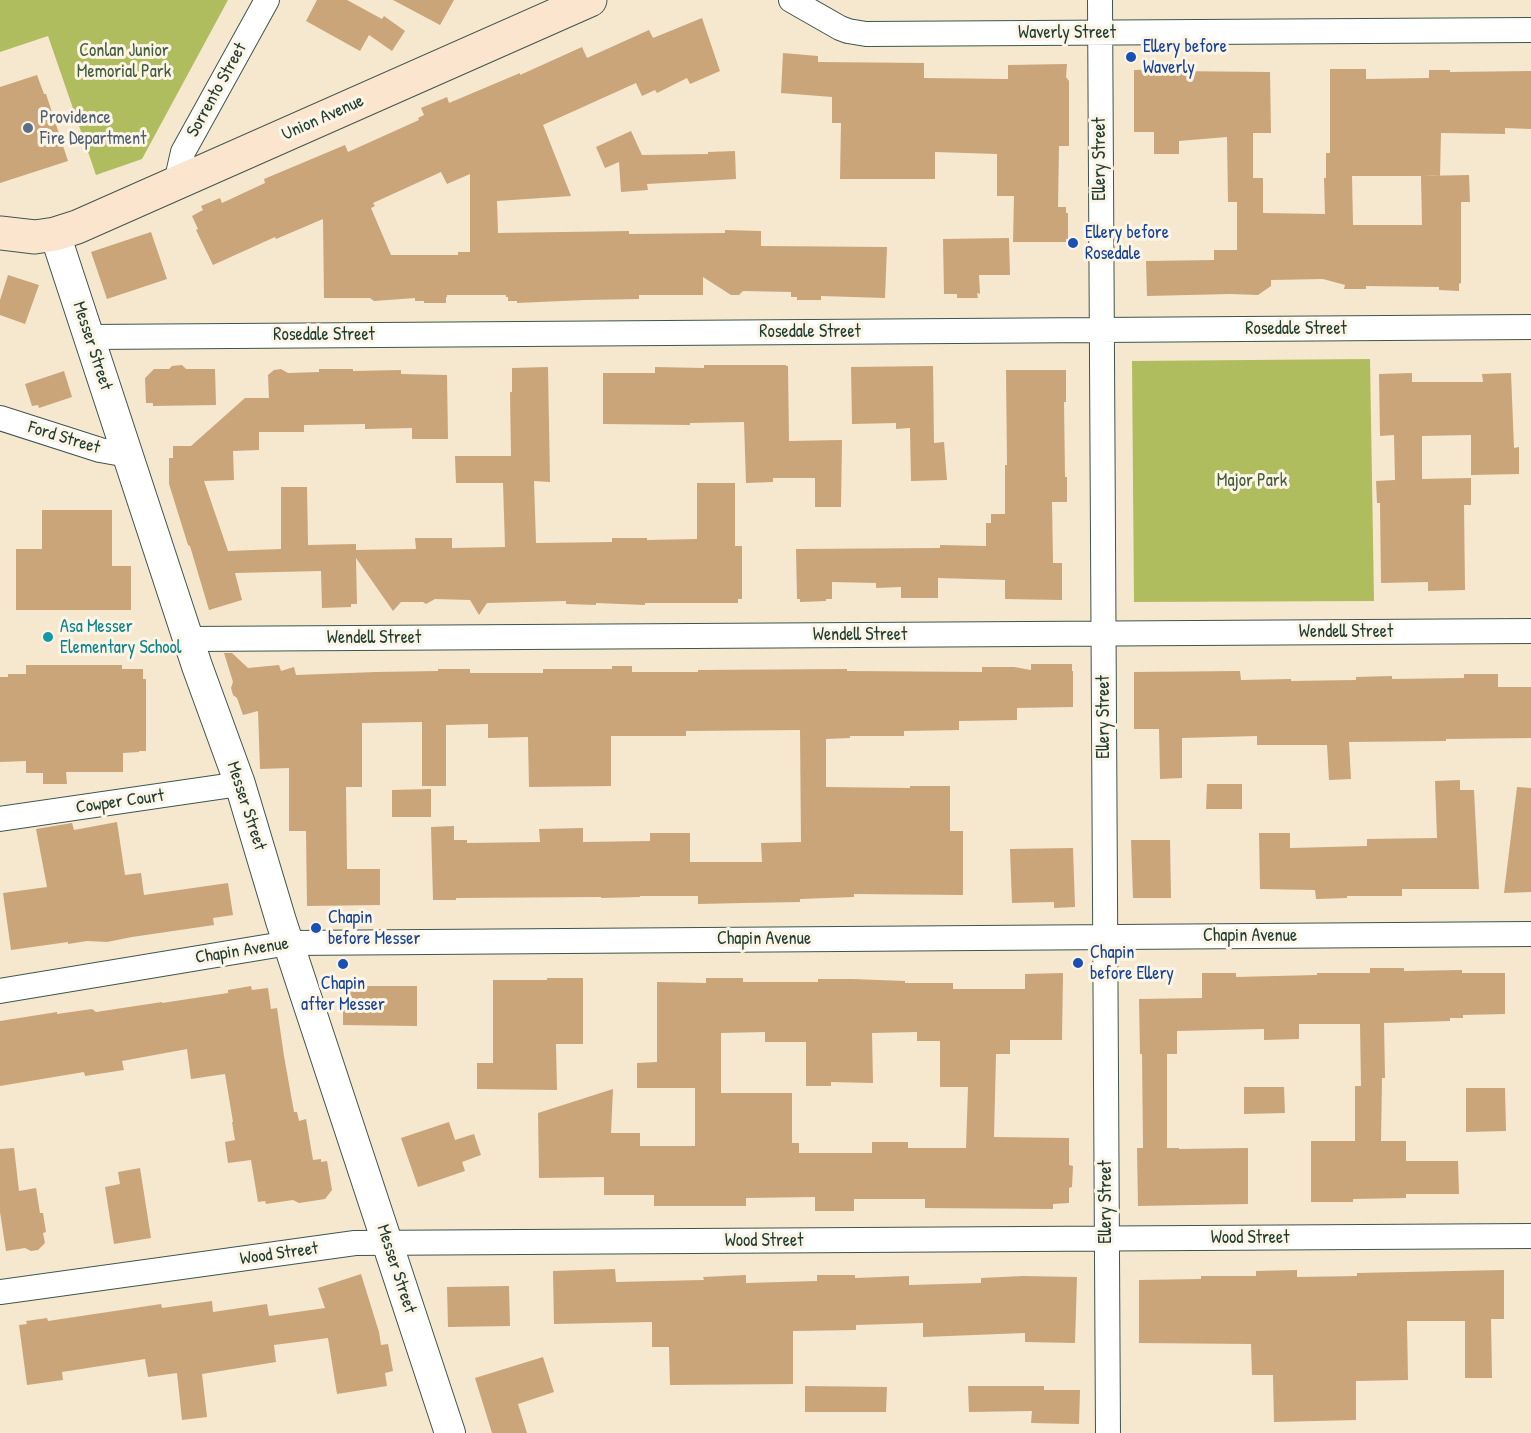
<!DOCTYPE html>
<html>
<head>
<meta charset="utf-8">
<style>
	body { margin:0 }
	canvas { display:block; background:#f6e7cf }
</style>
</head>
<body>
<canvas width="1531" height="1433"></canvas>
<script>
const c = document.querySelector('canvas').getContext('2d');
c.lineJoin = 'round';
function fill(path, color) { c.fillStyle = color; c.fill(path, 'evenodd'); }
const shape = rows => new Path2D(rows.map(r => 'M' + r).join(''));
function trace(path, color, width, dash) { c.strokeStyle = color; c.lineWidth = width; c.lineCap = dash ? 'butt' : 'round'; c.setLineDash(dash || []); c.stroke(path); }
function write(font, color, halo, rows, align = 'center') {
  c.font = font + ' "Patrick Hand",sans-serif'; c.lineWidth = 6; c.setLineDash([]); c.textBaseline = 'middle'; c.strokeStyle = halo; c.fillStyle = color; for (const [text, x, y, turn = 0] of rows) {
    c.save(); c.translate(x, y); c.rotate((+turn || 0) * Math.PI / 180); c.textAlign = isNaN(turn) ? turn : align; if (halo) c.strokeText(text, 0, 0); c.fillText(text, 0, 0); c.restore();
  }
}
fill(shape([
	[0,0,228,0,142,159,96,175,48,36,0,52],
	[1370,359,1374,601,1134,602,1132,361]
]), '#b0bd5f');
fill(shape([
	[317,0,347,0,382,19,384,16,405,31,392,51,369,35,360,51,306,21],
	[393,0,454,0,440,25],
	[702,18,720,71,690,84,687,78,657,93,655,90,642,96,636,83,543,125,571,196,497,201,498,233,629,231,629,234,725,233,725,230,761,231,761,246,887,247,885,298,821,296,821,300,797,300,797,297,791,297,791,292,743,291,739,295,731,295,703,277,703,295,639,295,639,299,585,300,517,303,517,301,508,301,508,297,506,297,506,295,447,295,447,297,446,297,446,303,424,303,424,301,415,301,415,298,374,301,370,298,324,298,323,219,276,239,275,237,213,265,196,230,198,229,192,216,203,210,201,206,220,198,222,203,265,183,264,179,345,145,348,152,419,120,418,118,424,115,421,108,447,97,449,103,520,73,520,75,582,47,587,58,649,30,653,38],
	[441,172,447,184,470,174,470,252,458,252,458,255,391,255,371,208,375,206,373,203],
	[783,53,818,56,818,62,924,63,924,78,1008,79,1008,65,1067,64,1066,77,1069,81,1069,146,1059,146,1058,207,1066,207,1066,213,1068,213,1068,239,1066,239,1066,242,1013,242,1014,196,997,196,997,154,935,152,935,179,840,179,841,123,832,123,832,97,781,93],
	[1169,69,1169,71,1270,72,1271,133,1253,133,1253,178,1263,178,1263,213,1325,214,1324,178,1326,178,1326,153,1330,153,1330,69,1366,69,1366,79,1429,78,1429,70,1450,70,1450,72,1531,71,1531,129,1505,128,1505,134,1441,133,1440,176,1352,176,1353,225,1422,225,1421,176,1469,175,1470,202,1461,202,1461,283,1459,284,1459,291,1439,290,1439,287,1366,286,1366,289,1344,289,1345,285,1323,279,1271,280,1271,286,1258,295,1230,294,1147,296,1146,261,1214,260,1214,250,1237,250,1237,202,1228,202,1227,137,1179,141,1179,154,1154,154,1154,132,1134,132,1134,70],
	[37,75,44,94,46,94,68,161,0,183,0,87],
	[631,131,642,155,708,154,708,152,735,151,736,179,647,184,648,190,621,192,619,162,605,168,596,147],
	[151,232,167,279,107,299,91,252],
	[1009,238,1010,275,979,275,980,294,977,293,978,298,957,298,957,294,944,294,943,239],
	[8,275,39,285,25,324,0,315,0,300],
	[182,365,186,369,215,369,216,405,153,406,153,403,146,403,145,378,154,369,169,369,172,366],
	[704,365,786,365,786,366,788,366,789,441,842,440,841,507,815,507,815,478,773,478,773,482,746,483,744,422,690,423,690,425,603,424,603,373,655,373,655,367,704,368],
	[933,366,934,443,944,442,947,480,911,481,910,428,896,429,896,423,852,424,851,367],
	[548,367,550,482,534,481,536,543,612,542,612,538,647,538,647,540,697,539,697,483,735,483,735,546,742,546,742,599,738,599,738,603,645,603,645,605,596,603,596,605,566,604,566,601,487,603,479,615,470,600,435,599,426,604,423,602,401,602,393,611,356,558,357,604,351,604,351,607,322,608,321,571,235,573,242,600,209,610,190,546,188,545,169,484,169,458,173,458,173,446,191,446,245,398,269,398,268,375,274,370,281,369,288,373,319,372,319,369,353,369,353,371,401,370,401,374,447,375,448,439,412,439,412,428,365,429,365,424,304,425,304,432,259,432,259,450,233,451,234,480,204,481,228,551,281,549,281,487,307,487,308,545,356,544,356,550,416,549,415,538,452,538,452,548,505,547,503,483,456,483,455,456,511,456,510,392,512,392,512,368],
	[1006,370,1066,370,1066,402,1064,402,1065,477,1067,477,1067,502,1052,502,1053,563,1062,563,1062,600,1005,599,1005,580,938,578,938,598,901,598,901,587,876,588,876,583,832,582,832,599,826,599,826,601,800,602,800,599,797,599,796,549,940,548,940,545,986,546,986,523,991,523,991,514,1005,514,1005,465,1007,465],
	[64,371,72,397,39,408,38,405,32,406,25,384],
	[1412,373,1412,382,1483,382,1482,374,1511,373,1514,448,1519,447,1519,474,1471,475,1471,435,1422,436,1422,479,1471,478,1471,505,1464,505,1465,590,1428,591,1428,582,1381,583,1380,503,1377,503,1376,481,1395,480,1394,435,1380,436,1379,374],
	[42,510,112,510,112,566,131,566,131,610,16,610,16,549,42,549],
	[224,653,232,653,248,668,279,665,281,671,294,667,296,675,376,672,438,671,438,669,470,669,470,673,543,673,543,669,612,669,612,666,632,666,632,672,698,672,698,670,847,669,847,671,982,672,982,667,1014,667,1031,670,1031,664,1072,664,1072,671,1073,671,1073,707,1017,708,1017,720,959,721,959,730,904,731,904,736,850,736,850,738,826,739,826,787,910,788,910,786,950,786,950,831,963,831,963,895,854,894,854,897,800,899,800,902,743,903,698,904,698,896,640,896,640,897,601,898,601,897,456,898,456,900,433,900,431,827,454,826,454,840,467,840,467,843,540,842,539,829,583,828,583,842,650,841,650,833,690,833,690,862,762,862,761,843,801,842,800,730,686,731,686,736,611,736,611,786,529,787,528,737,488,738,488,724,446,725,446,786,422,786,422,722,362,723,362,787,346,787,347,869,380,869,380,905,307,906,306,831,289,831,289,768,260,769,258,711,243,715,237,698,233,695,231,688,233,682],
	[26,665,122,665,122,669,143,669,143,679,146,679,146,751,139,751,139,752,123,753,123,772,66,772,67,784,43,784,43,773,26,773,26,761,0,762,0,677,8,677,8,674,26,674],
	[1240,671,1241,680,1291,679,1291,681,1356,680,1356,677,1392,676,1392,679,1464,678,1464,674,1498,674,1498,687,1531,687,1531,738,1446,739,1446,741,1349,742,1351,779,1329,780,1327,745,1257,745,1257,736,1182,738,1182,778,1160,779,1159,729,1134,729,1134,672],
	[1460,780,1460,790,1474,790,1479,889,1402,889,1402,896,1347,896,1347,898,1316,899,1315,890,1260,889,1259,833,1290,833,1290,848,1367,846,1367,839,1437,838,1435,781],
	[1207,784,1242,784,1242,809,1206,809],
	[1517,787,1531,788,1531,892,1504,893],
	[431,789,431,817,392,817,392,790],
	[117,822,125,875,141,873,144,895,228,883,233,915,213,918,214,925,132,937,107,942,87,941,68,944,68,942,11,950,3,893,47,887,36,829,72,823,74,830],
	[1131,840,1170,840,1171,898,1133,898],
	[1073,848,1075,907,1054,908,1054,902,1012,903,1010,849],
	[1370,968,1404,968,1404,971,1462,970,1462,973,1505,973,1505,1014,1463,1015,1463,1018,1450,1018,1450,1021,1384,1023,1385,1078,1382,1078,1381,1141,1406,1141,1406,1161,1458,1161,1459,1194,1406,1194,1406,1198,1353,1199,1353,1202,1311,1202,1311,1141,1355,1141,1355,1086,1361,1086,1360,1024,1299,1024,1299,1039,1264,1040,1264,1029,1177,1031,1177,1054,1167,1054,1167,1148,1179,1148,1179,1149,1248,1148,1248,1204,1138,1206,1137,1148,1143,1148,1142,1054,1140,1054,1139,999,1202,998,1202,973,1236,973,1236,977,1317,975,1317,973,1370,973],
	[1063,973,1062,1040,1010,1040,1010,1054,996,1054,994,1137,1069,1138,1069,1165,1073,1166,1072,1187,1069,1188,1069,1203,1053,1204,1053,1209,925,1208,925,1199,854,1199,854,1211,815,1211,815,1197,746,1198,746,1206,654,1206,654,1195,604,1195,604,1177,539,1178,538,1113,613,1089,611,1133,640,1133,640,1146,695,1146,695,1088,637,1088,637,1063,657,1062,657,982,706,983,706,978,743,978,743,982,818,982,818,979,852,979,905,981,905,983,953,983,953,989,1025,989,1025,974],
	[765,1032,765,1042,806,1042,806,1086,831,1086,831,1082,873,1083,872,1033,917,1032,917,1041,940,1041,940,1087,968,1087,966,1148,908,1148,908,1142,872,1142,872,1153,799,1153,799,1143,792,1143,792,1093,721,1093,721,1033],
	[547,978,583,978,583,1044,556,1044,557,1090,477,1089,477,1063,493,1063,493,980,547,980],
	[251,986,252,990,268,988,271,1009,277,1008,284,1056,294,1112,297,1112,299,1121,306,1119,313,1160,321,1159,321,1162,327,1161,332,1190,325,1199,299,1203,293,1200,266,1204,265,1201,258,1202,251,1160,228,1163,225,1142,235,1140,232,1122,233,1122,225,1074,191,1079,187,1049,122,1061,124,1070,85,1076,84,1072,0,1086,0,1021,57,1012,57,1014,92,1009,96,1012,162,1002,162,1003,228,993,228,990],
	[343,986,417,986,417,1026,343,1025],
	[1244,1087,1284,1087,1285,1113,1244,1114],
	[1466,1088,1505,1088,1506,1131,1466,1132],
	[449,1122,455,1140,474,1134,481,1155,462,1162,465,1171,418,1187,401,1138],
	[14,1148,19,1191,36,1188,40,1213,43,1213,46,1232,43,1233,45,1243,38,1250,31,1251,25,1248,6,1251,0,1212,0,1149],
	[140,1168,151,1238,114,1244,105,1187,120,1184,118,1172],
	[615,1269,616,1282,704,1280,703,1277,746,1275,746,1283,817,1281,817,1275,855,1275,855,1278,909,1276,909,1285,981,1283,981,1278,1023,1276,1077,1277,1075,1343,1025,1342,1025,1333,923,1337,923,1323,856,1325,856,1330,793,1331,793,1384,670,1385,669,1347,652,1347,652,1322,554,1324,553,1271],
	[1297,1270,1297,1277,1357,1276,1357,1273,1504,1270,1504,1319,1491,1319,1492,1378,1465,1378,1465,1321,1407,1321,1408,1380,1356,1381,1356,1420,1274,1422,1273,1375,1252,1375,1251,1344,1139,1343,1139,1280,1201,1279,1201,1276,1256,1276,1256,1271],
	[361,1274,379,1332,381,1345,388,1344,393,1371,385,1373,387,1386,337,1394,328,1338,274,1345,276,1362,202,1374,207,1417,182,1420,177,1373,148,1377,145,1359,62,1372,63,1380,27,1385,19,1325,27,1324,26,1321,47,1318,48,1321,161,1304,162,1308,212,1301,213,1312,267,1304,269,1316,325,1308,318,1288],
	[509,1286,510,1326,448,1327,447,1287],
	[543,1357,554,1392,518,1404,527,1433,492,1433,475,1378],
	[805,1386,887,1387,886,1412,805,1412],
	[968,1386,1044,1386,1044,1390,1080,1390,1079,1424,1031,1423,1032,1411,969,1412]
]), '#caa579');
const minor = shape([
	[791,0,840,28,848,31,866,34,1531,30],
	[1100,0,1108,1433],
	[176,183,183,152,267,0],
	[89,337,1531,327],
	[0,418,100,450,128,455],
	[188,639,1531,631],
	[0,819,240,784],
	[0,991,289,943,1531,934],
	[0,1292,355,1243,1531,1236]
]);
const tertiary = shape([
	[55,234,197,666,240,784,281,921,450,1433]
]);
const secondary = shape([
	[0,233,35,237,55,234,77,227,590,0]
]);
trace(minor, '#3f564b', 26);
trace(tertiary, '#3f564b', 32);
trace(secondary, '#3f564b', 35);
trace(minor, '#fff', 24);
trace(tertiary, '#fff', 30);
trace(secondary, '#fce5cf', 33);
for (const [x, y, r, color] of [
	[1131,57,6,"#1a4fb4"],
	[28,128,6,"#5c6f8a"],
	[1073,243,6,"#1a4fb4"],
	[48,637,6,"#0f9aa8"],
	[316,928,6,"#1a4fb4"],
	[1078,963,6,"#1a4fb4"],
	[343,964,6,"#1a4fb4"]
]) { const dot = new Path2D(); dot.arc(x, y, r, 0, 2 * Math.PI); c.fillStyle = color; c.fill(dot); trace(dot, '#fcf5e5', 2); }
write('18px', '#1f3d34', '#fcf5e5', [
	["Waverly Street",1067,33],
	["Sorrento Street",217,90,-61],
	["Union Avenue",323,118,-24],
	["Ellery Street",1100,159,-90],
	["Rosedale Street",1296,329],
	["Rosedale Street",810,332],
	["Rosedale Street",324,335],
	["Messer Street",92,346,72],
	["Ford Street",64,438,17],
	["Wendell Street",1346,632],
	["Wendell Street",860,635],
	["Wendell Street",374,638],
	["Ellery Street",1104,717,-90],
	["Cowper Court",120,802,-8],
	["Messer Street",246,806,72],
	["Chapin Avenue",1250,936],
	["Chapin Avenue",764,939],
	["Chapin Avenue",242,951,-9],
	["Ellery Street",1106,1202,-90],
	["Wood Street",1250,1238],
	["Wood Street",764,1241],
	["Wood Street",279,1254,-8],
	["Messer Street",396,1269,72]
]);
write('18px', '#164399', '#fcf5e5', [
	["Ellery before",1143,47],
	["Waverly",1143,68],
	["Ellery before",1085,233],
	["Rosedale",1085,254],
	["Chapin",328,918],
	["before Messer",328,939],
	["Chapin",1090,953],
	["before Ellery",1090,974],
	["Chapin",343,984,"center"],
	["after Messer",343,1005,"center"]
], 'left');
write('18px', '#435d3f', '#fcf5e5', [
	["Conlan Junior",124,51],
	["Memorial Park",124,72],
	["Major Park",1252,481]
]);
write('18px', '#4e5e75', '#fcf5e5', [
	["Providence",40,118],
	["Fire Department",40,139]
], 'left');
write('18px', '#0d838f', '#fcf5e5', [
	["Asa Messer",60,627],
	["Elementary School",60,648]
], 'left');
</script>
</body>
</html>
